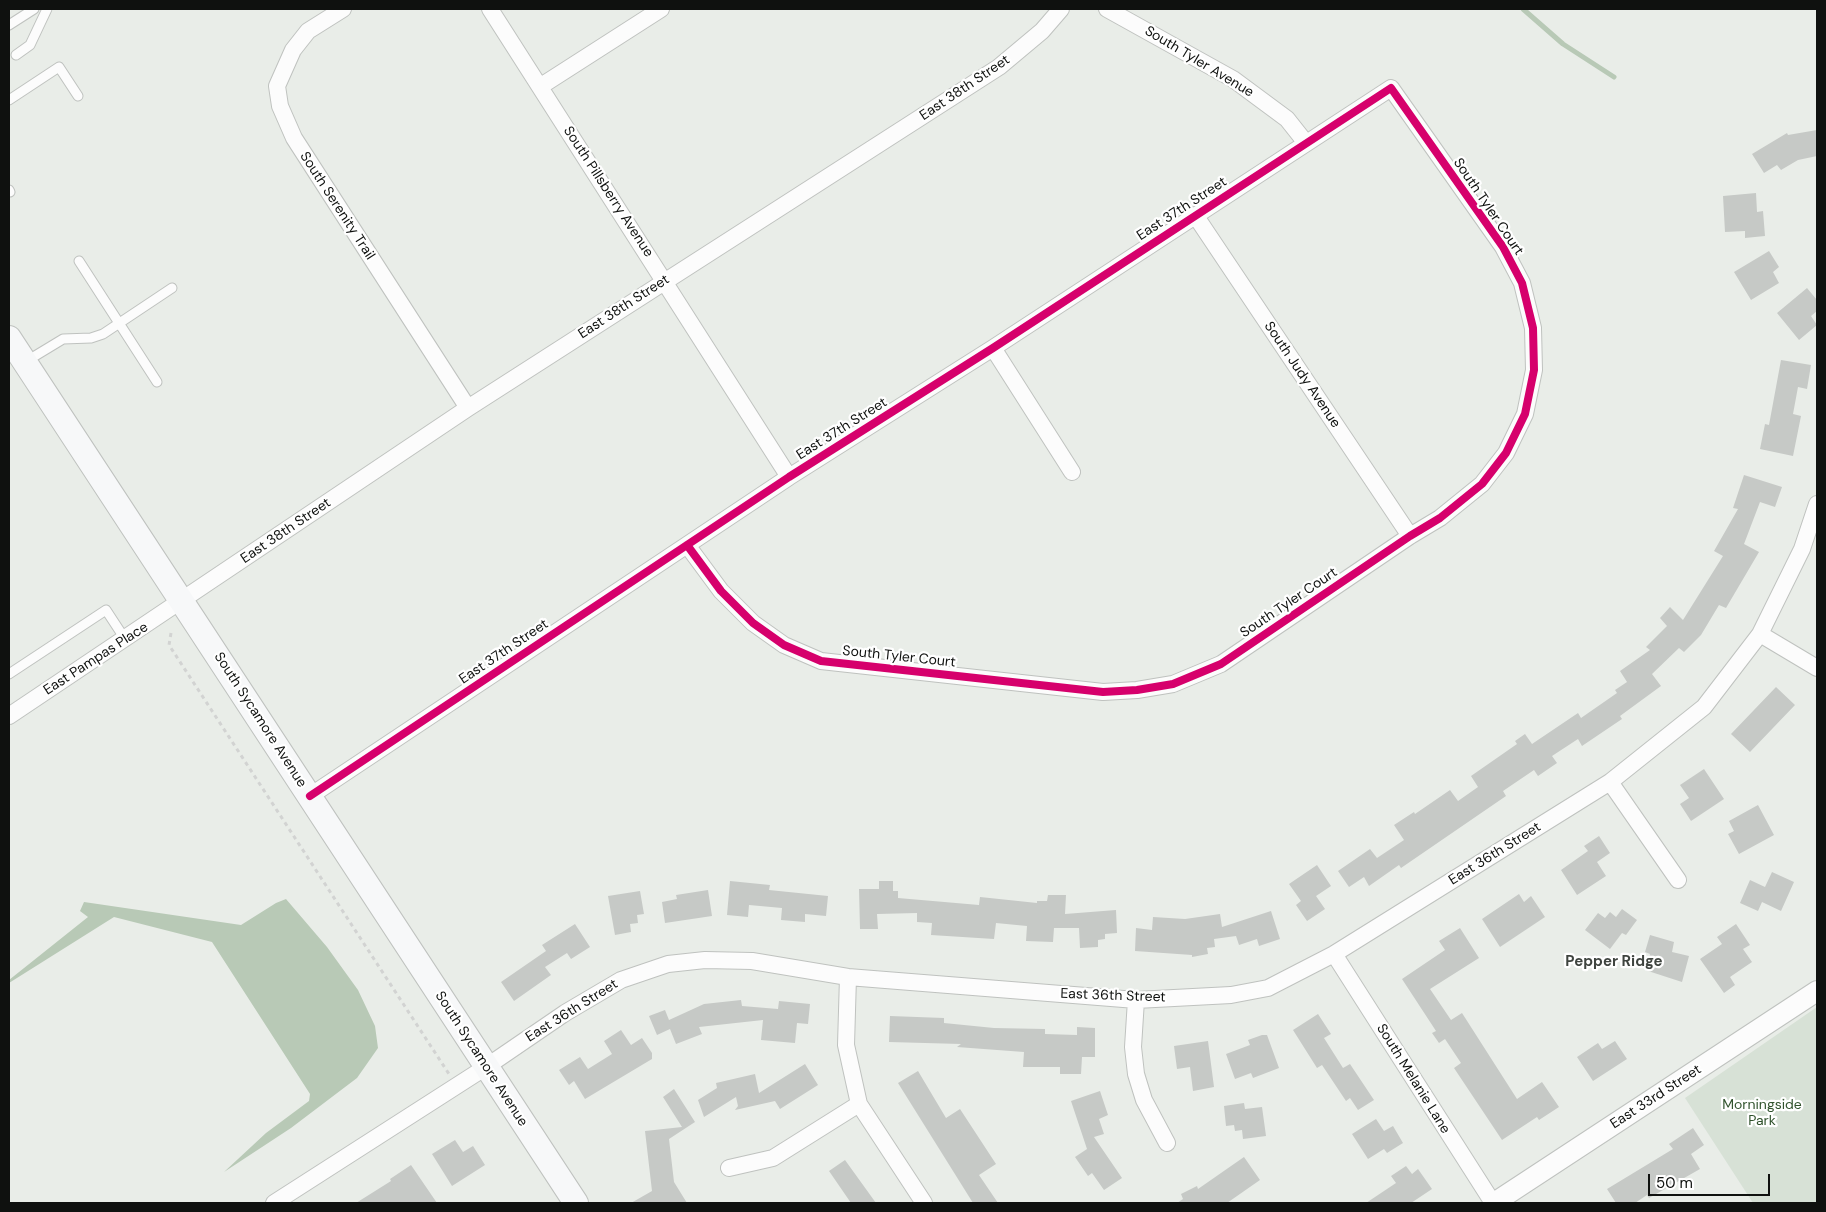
<!DOCTYPE html>
<html>
<head>
<meta charset="utf-8">
<style>
	body { margin:0 }
	#map { position:relative; width:1826px; height:1212px; overflow:hidden; background:#e9ede8; font-family:"DM Sans",sans-serif }
	canvas { display:block }
	.frame { position:absolute; inset:0; border:10px solid #0f110f; pointer-events:none }
	.scale { position:absolute; left:1648px; top:1174px; width:122px; height:22px; box-sizing:border-box; border:2px solid #0f110f; border-top:0; padding-left:6px; font-size:15px; line-height:18px; white-space:nowrap; color:#0f110f; -webkit-text-stroke:4px #fff; paint-order:stroke }
</style>
</head>
<body>
<div id="map">
<canvas width="1826" height="1212"></canvas>
<div class="frame"></div>
<div class="scale">50 m</div>
</div>
<script>
const c = document.querySelector('canvas').getContext('2d');
c.lineJoin = 'round';
function fill(path, color) { c.fillStyle = color; c.fill(path, 'evenodd'); }
const shape = rows => new Path2D(rows.map(r => 'M' + r).join(''));
function trace(path, color, width, dash) { c.strokeStyle = color; c.lineWidth = width; c.lineCap = dash ? 'butt' : 'round'; c.setLineDash(dash || []); c.stroke(path); }
function write(font, color, halo, rows, align = 'center') {
  c.font = font + ' "DM Sans",sans-serif'; c.lineWidth = 4.5; c.setLineDash([]); c.textBaseline = 'middle'; c.strokeStyle = halo; c.fillStyle = color; for (const [text, x, y, turn = 0] of rows) {
    c.save(); c.translate(x, y); c.rotate((+turn || 0) * Math.PI / 180); c.textAlign = isNaN(turn) ? turn : align; if (halo) c.strokeText(text, 0, 0); c.fillText(text, 0, 0); c.restore();
  }
}
fill(shape([
	[1817,1007,1817,1203,1753,1203,1685,1098]
]), '#d7e1d6');
fill(shape([
	[286,899,327,947,358,990,375,1026,378,1048,357,1078,291,1128,224,1172,266,1133,309,1101,310,1094,212,942,114,917,9,983,9,980,88,917,80,911,84,902,241,925,276,903]
]), '#b8c9b6');
trace(shape([
	[1523,9,1563,44,1614,77]
]), '#b8c9b6', 5);
fill(shape([
	[1817,130,1817,156,1798,160,1781,170,1777,165,1764,173,1752,154,1787,133,1788,135],
	[1756,193,1757,212,1763,211,1765,236,1745,238,1745,231,1725,232,1723,196],
	[1769,251,1779,267,1773,272,1779,283,1751,300,1734,272],
	[1807,288,1817,300,1817,311,1811,316,1817,325,1799,340,1777,313],
	[1781,360,1811,365,1807,389,1798,387,1793,414,1801,416,1793,456,1760,449,1765,424,1769,425],
	[1744,475,1782,487,1775,507,1760,502,1744,544,1759,552,1726,608,1719,605,1701,635,1684,652,1679,648,1652,674,1661,686,1620,716,1622,719,1582,746,1578,739,1552,756,1557,763,1538,776,1534,770,1503,791,1506,796,1401,868,1399,865,1369,886,1364,877,1349,887,1338,871,1370,849,1377,858,1404,840,1394,825,1414,812,1415,814,1450,790,1458,801,1478,787,1471,776,1517,744,1515,741,1525,734,1532,744,1578,713,1581,718,1617,693,1615,690,1627,682,1620,671,1650,650,1646,647,1667,626,1660,618,1670,607,1683,620,1723,556,1714,551,1738,509,1733,508],
	[1776,687,1795,705,1750,752,1731,734],
	[1704,769,1724,799,1691,821,1680,804,1689,798,1680,785],
	[1758,805,1774,835,1739,854,1728,834,1734,831,1729,821],
	[1599,836,1610,853,1597,862,1606,876,1577,895,1561,870,1588,851,1584,846],
	[1317,865,1331,886,1316,896,1325,909,1307,921,1296,905,1301,901,1289,884],
	[1772,872,1794,882,1781,911,1762,902,1758,911,1740,903,1750,880,1765,887],
	[730,881,770,885,769,890,828,896,826,916,805,914,805,922,781,920,782,908,749,905,748,917,727,915],
	[879,881,893,881,893,891,898,891,898,898,979,905,980,897,1037,903,1037,901,1047,901,1048,895,1066,895,1065,914,1116,910,1117,933,1105,934,1105,939,1098,940,1098,947,1080,948,1079,928,1054,928,1053,942,1026,941,1027,926,996,923,994,939,931,935,932,923,917,922,917,913,877,914,878,929,860,929,859,889,879,889],
	[708,890,712,916,665,923,662,902,677,899,676,895],
	[640,891,644,914,637,915,638,923,630,924,631,932,615,935,608,896],
	[1519,894,1524,902,1531,896,1545,917,1500,947,1482,919],
	[1622,909,1637,920,1626,935,1622,933,1610,949,1585,930,1598,913,1605,918,1610,912,1616,917],
	[1271,911,1280,939,1259,946,1257,939,1239,945,1236,936,1214,939,1215,947,1207,948,1208,954,1192,957,1192,955,1135,951,1136,928,1152,930,1153,917,1185,919,1220,914,1222,927],
	[575,924,590,947,571,959,567,953,545,967,551,975,514,1001,501,982,546,951,542,945],
	[1736,924,1750,945,1743,949,1752,962,1730,977,1735,985,1724,993,1700,959,1722,944,1717,937],
	[1460,928,1479,958,1430,989,1451,1020,1462,1013,1517,1099,1542,1082,1559,1107,1539,1120,1537,1117,1502,1140,1454,1068,1461,1063,1445,1039,1439,1043,1432,1033,1436,1031,1402,979,1445,950,1439,941],
	[1650,935,1674,942,1672,952,1689,956,1682,982,1645,970,1650,954,1645,952],
	[741,1000,742,1006,778,1009,779,1001,810,1004,808,1024,797,1023,795,1043,761,1040,763,1020,699,1027,702,1034,676,1044,670,1029,657,1035,649,1016,665,1010,669,1020,704,1004],
	[1318,1014,1331,1034,1324,1038,1343,1068,1350,1064,1374,1100,1358,1110,1350,1098,1346,1101,1322,1065,1317,1068,1293,1030],
	[890,1016,944,1018,944,1023,994,1028,1045,1029,1045,1034,1077,1035,1077,1027,1095,1028,1095,1057,1082,1057,1081,1074,1060,1074,1060,1067,1023,1067,1024,1052,957,1047,961,1044,889,1042],
	[621,1030,631,1045,642,1038,652,1053,652,1059,585,1099,574,1081,569,1085,559,1070,580,1057,588,1069,612,1054,604,1041],
	[1262,1035,1267,1035,1279,1068,1253,1078,1251,1073,1235,1079,1226,1054,1250,1045,1248,1040],
	[1208,1041,1214,1087,1193,1091,1190,1067,1177,1069,1174,1046],
	[1615,1041,1627,1059,1593,1081,1577,1057,1598,1043,1602,1049],
	[805,1064,818,1085,780,1109,775,1101,735,1110,738,1106,736,1097,704,1117,698,1100,717,1088,716,1083,755,1074,759,1093],
	[918,1071,946,1118,960,1109,996,1164,979,1175,998,1203,973,1203,898,1083],
	[674,1089,695,1122,669,1139,674,1182,687,1203,631,1203,652,1191,645,1131,682,1127,663,1097],
	[1100,1091,1108,1115,1099,1119,1104,1134,1094,1137,1122,1178,1104,1190,1092,1173,1088,1176,1075,1157,1087,1149,1071,1101],
	[1244,1103,1245,1109,1262,1107,1266,1136,1243,1139,1242,1130,1235,1131,1234,1125,1226,1126,1224,1106],
	[1376,1119,1384,1131,1393,1126,1403,1143,1387,1153,1384,1149,1368,1159,1352,1134],
	[1693,1128,1704,1145,1691,1154,1700,1169,1649,1198,1647,1195,1635,1203,1616,1203,1607,1189,1673,1149,1669,1144],
	[455,1140,463,1152,473,1146,485,1165,452,1186,432,1154],
	[1244,1157,1260,1180,1227,1203,1177,1203,1183,1199,1181,1194,1197,1186,1198,1189],
	[845,1160,876,1203,851,1203,829,1171],
	[411,1165,437,1203,356,1203,391,1181,390,1179],
	[1406,1166,1412,1174,1418,1169,1432,1189,1411,1203,1366,1203,1396,1183,1391,1176]
]), '#c6c9c6');
const service = shape([
	[9,25,34,9],
	[16,55,30,45,47,9],
	[9,100,59,67,78,96],
	[9,190,10,192],
	[79,261,157,382],
	[25,362,63,339,91,338,103,334,172,288],
	[9,674,106,610,125,639]
]);
const minor = shape([
	[343,9,308,31,293,50,277,86,280,106,294,138,468,408],
	[490,9,789,477],
	[1107,9,1233,79,1287,119,1306,143],
	[541,86,661,9],
	[1195,215,1410,536],
	[993,348,1072,472],
	[1760,634,1817,668],
	[9,716,468,408,999,67,1042,31,1061,9],
	[1610,782,1678,880],
	[310,796,687,545,789,477,993,348,1391,88,1503,247,1522,283,1533,328,1534,370,1525,414,1506,453,1482,484,1440,518,1410,536,1221,664,1173,684,1137,690,1103,692,821,661,784,645,753,623,721,591,687,545],
	[1334,954,1493,1203],
	[848,977,846,1045,859,1104,924,1203],
	[1136,1000,1133,1047,1136,1074,1144,1100,1167,1143],
	[729,1168,773,1158,859,1104],
	[274,1203,486,1067,565,1013,621,980,668,964,705,960,752,961,848,977,1136,1000,1231,995,1268,988,1334,954,1610,782,1704,707,1760,634,1802,549,1817,504]
]);
const tertiary = shape([
	[1494,1203,1817,991]
]);
const secondary = shape([
	[9,338,576,1203]
]);
trace(service, '#bfc2bf', 11);
trace(minor, '#bfc2bf', 18);
trace(tertiary, '#bfc2bf', 22);
trace(secondary, '#bfc2bf', 26);
trace(shape([
	[171,633,169,645,449,1074]
]), '#d2d3d2', 3, [4, 4]);
trace(service, '#fcfcfc', 9);
trace(minor, '#fcfcfc', 16);
trace(tertiary, '#fcfcfc', 20);
trace(secondary, '#f7f8f9', 24);
trace(shape([
	[310,796,687,545,789,477,993,348,1391,88,1503,247,1522,283,1533,328,1534,370,1525,414,1506,453,1482,484,1440,518,1410,536,1221,664,1173,684,1137,690,1103,692,821,661,784,645,753,623,721,591,687,545]
]), '#d6006c', 8);
write('14px', '#0f110f', '#fff', [
	["South Tyler Avenue",1199,62,31],
	["East 38th Street",965,88,-34],
	["South Pillsberry Avenue",608,192,57],
	["South Serenity Trail",337,206,57],
	["South Tyler Court",1488,207,56],
	["East 37th Street",1182,209,-33],
	["East 38th Street",624,307,-33],
	["South Judy Avenue",1302,375,56],
	["East 37th Street",842,429,-32],
	["East 38th Street",286,531,-34],
	["South Tyler Court",1289,603,-34],
	["East 37th Street",504,652,-34],
	["South Tyler Court",899,657,6],
	["East Pampas Place",96,659,-33],
	["South Sycamore Avenue",260,720,57],
	["East 36th Street",1495,854,-32],
	["East 36th Street",1113,996,2],
	["East 36th Street",572,1011,-32],
	["South Sycamore Avenue",481,1059,57],
	["South Melanie Lane",1413,1079,58],
	["East 33rd Street",1656,1097,-33]
]);
write('14px', '#30522c', '#fff', [
	["Morningside",1762,1105],
	["Park",1762,1121]
]);
write('bold 15px', '#3f443f', '#fff', [
	["Pepper Ridge",1614,962]
]);
</script>
</body>
</html>
